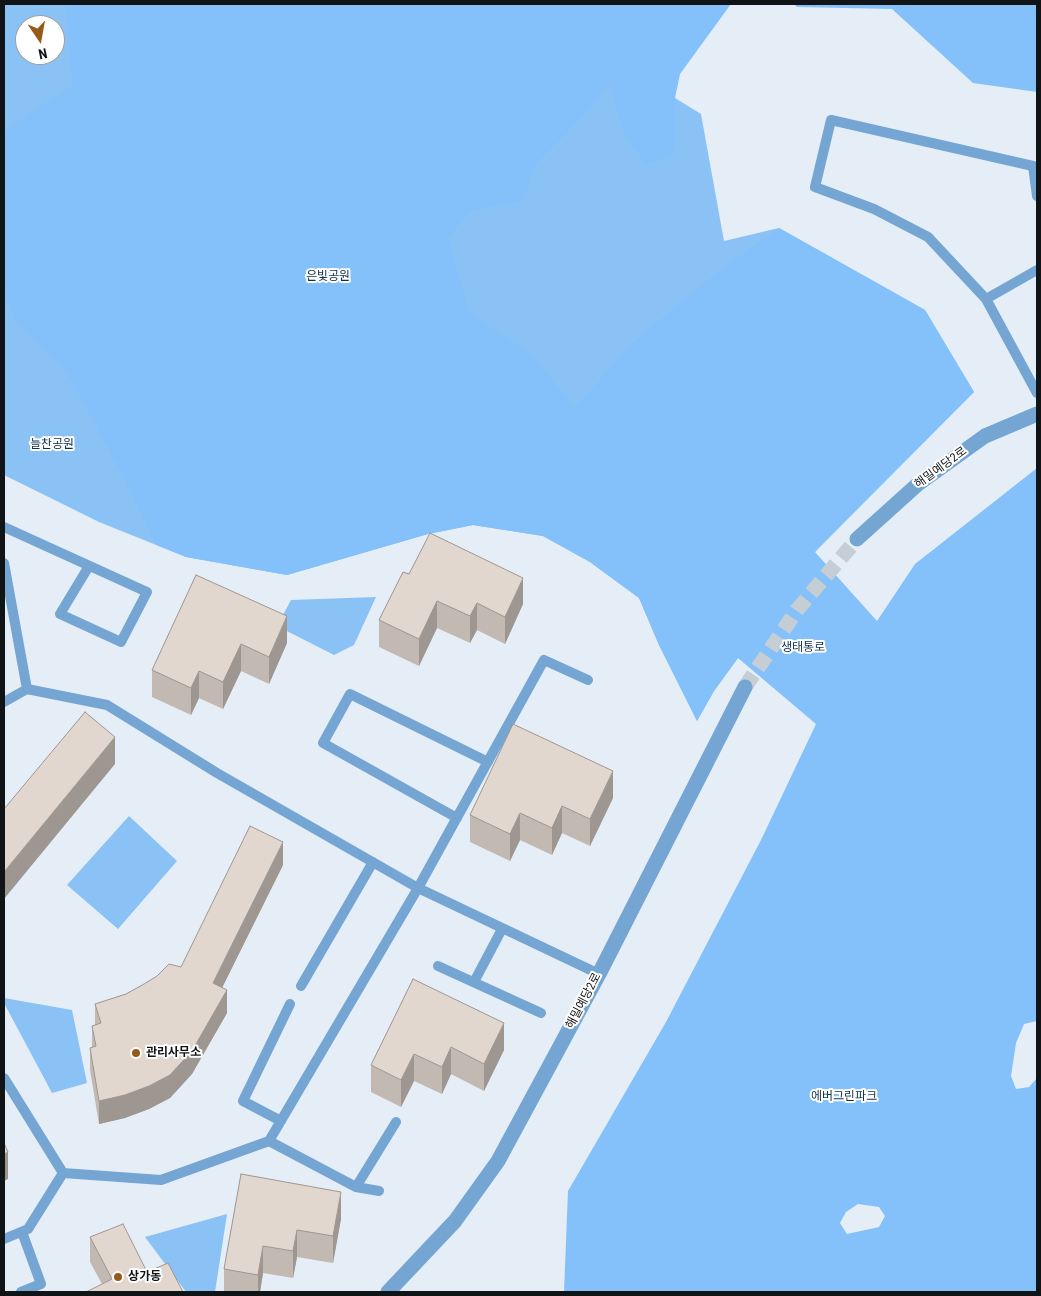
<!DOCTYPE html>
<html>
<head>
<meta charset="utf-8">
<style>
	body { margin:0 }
	#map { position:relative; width:1041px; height:1296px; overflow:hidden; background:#e5eef7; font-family:"Roboto Condensed",sans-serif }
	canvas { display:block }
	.frame { position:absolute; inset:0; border:5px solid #111417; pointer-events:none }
	.north { position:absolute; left:15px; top:15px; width:50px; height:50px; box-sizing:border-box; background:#fff; border:1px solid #a0a1a2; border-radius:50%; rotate:168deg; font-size:14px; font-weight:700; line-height:20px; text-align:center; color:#111417 }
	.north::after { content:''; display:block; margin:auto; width:18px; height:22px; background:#965a1b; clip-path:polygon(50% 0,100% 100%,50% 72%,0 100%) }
</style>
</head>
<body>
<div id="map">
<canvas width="1041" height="1296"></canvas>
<div class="frame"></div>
<div class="north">N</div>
</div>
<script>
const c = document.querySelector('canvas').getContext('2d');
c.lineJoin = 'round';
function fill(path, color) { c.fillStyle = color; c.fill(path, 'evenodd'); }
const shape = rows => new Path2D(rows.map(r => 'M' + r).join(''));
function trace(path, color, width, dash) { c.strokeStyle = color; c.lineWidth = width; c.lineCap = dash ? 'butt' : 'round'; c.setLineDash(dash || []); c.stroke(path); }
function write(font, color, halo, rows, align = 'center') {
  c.font = font + ' "Roboto Condensed","Noto Sans KR",sans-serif'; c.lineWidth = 4; c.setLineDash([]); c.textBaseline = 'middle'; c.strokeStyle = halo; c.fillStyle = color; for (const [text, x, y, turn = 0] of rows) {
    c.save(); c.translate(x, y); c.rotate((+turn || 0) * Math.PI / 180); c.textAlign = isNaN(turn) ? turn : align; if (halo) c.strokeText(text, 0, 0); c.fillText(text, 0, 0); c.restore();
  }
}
fill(shape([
	[4,4,585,4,675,98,701,114,724,241,779,228,925,310,974,392,818,548,714,691,697,721,659,645,639,598,590,562,543,536,473,525,428,534,287,575,186,557,99,522,4,475],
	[25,25,55,25,55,55,25,55],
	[376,597,354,645,334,655,277,626,291,600],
	[129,816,177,861,118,929,67,885],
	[4,998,72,1010,87,1083,52,1093,4,1003],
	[227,1214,215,1292,186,1292,145,1237]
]), '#8ac2f5');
fill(shape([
	[66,4,731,4,680,74,675,98,674,155,646,164,625,136,610,84,576,123,535,165,523,200,471,211,448,237,469,313,532,355,575,408,633,343,715,274,779,228,925,310,974,392,815,552,877,621,915,564,1037,468,1037,1021,1024,1024,1016,1043,1011,1076,1016,1089,1029,1087,1037,1078,1037,1292,564,1292,568,1191,666,1022,761,840,816,724,738,658,714,691,697,721,659,645,639,598,590,562,543,536,473,525,428,534,287,575,186,557,157,545,120,470,65,369,16,321,4,292,4,131,72,86],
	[858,1204,879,1207,885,1216,879,1227,847,1234,840,1223,846,1212],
	[794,4,1037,4,1037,92,973,83,892,9,797,7]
]), '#84c1fa');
trace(shape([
	[745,687,797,610,857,539]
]), '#c5cdd5', 15, [15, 8]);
trace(shape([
	[1037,196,1033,166,831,120,815,187,874,209,928,237,986,299,1037,393],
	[986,299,1037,270],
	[4,527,147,592,121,642,60,614,89,566],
	[4,563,27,689],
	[588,680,544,660,418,888,599,974],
	[4,702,27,689,107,705,217,773,418,888,269,1141,161,1180,63,1173,4,1078],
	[457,818,323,743,350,694,488,762],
	[438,966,541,1013],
	[474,982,502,929],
	[301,986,373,862],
	[281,1121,243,1101,290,1004],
	[269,1141,356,1187,396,1122],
	[356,1187,379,1191],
	[4,1239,28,1229,63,1173],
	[21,1292,41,1284,22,1232]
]), '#75a6d3', 10);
trace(shape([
	[857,539,918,484,985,436,1037,414],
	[388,1292,455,1221,498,1161,599,974,745,687]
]), '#75a6d3', 15);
fill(shape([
	[403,572,523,604,505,644,477,630,470,643,437,628,419,666,379,647,379,620],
	[196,575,287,643,269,684,241,671,223,709,199,698,191,715,152,697,152,670],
	[613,798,590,846,562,833,552,855,520,840,510,861,470,842,470,815],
	[283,865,222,988,227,1013,192,1074,170,1098,149,1109,125,1118,99,1124,90,1070,90,1048,92,1047,92,1026,95,1025,95,1004,126,994,181,967],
	[413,979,504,1050,484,1091,451,1074,442,1094,414,1081,401,1107,371,1092,371,1065],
	[241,1174,341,1219,333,1263,297,1257,293,1278,263,1273,260,1292,224,1292,224,1269],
	[90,1237,147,1272,102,1284,90,1262]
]), '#c2b9b2');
fill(shape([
	[523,578,523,604,505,644,505,617],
	[437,601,437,628,419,666,419,639],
	[477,603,477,630,470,643,470,616],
	[287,616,287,643,269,684,269,657],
	[241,644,241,671,223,709,223,682],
	[199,671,199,698,191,715,191,688],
	[115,737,115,764,4,899,4,872],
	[613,771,613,798,590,846,590,819],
	[562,806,562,833,552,855,552,828],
	[520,813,520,840,510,861,510,834],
	[283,842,283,865,213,1006,213,983],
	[227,990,227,1013,192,1074,170,1098,149,1109,125,1118,99,1124,99,1101],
	[504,1023,504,1050,484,1091,484,1064],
	[451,1047,451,1074,442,1094,442,1067],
	[414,1054,414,1081,401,1107,401,1080],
	[8,1152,8,1179,4,1181,4,1154],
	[341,1192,341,1219,333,1263,333,1236],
	[297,1230,297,1257,293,1278,293,1251],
	[263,1246,263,1273,260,1292,258,1292,258,1275]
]), '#9e9691');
const building = shape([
	[430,533,523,578,505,617,477,603,470,616,437,601,419,639,379,620,403,572,409,574,430,533],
	[196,575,287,616,269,657,241,644,223,682,199,671,191,688,152,670,196,575],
	[85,712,115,737,4,872,4,809,85,712],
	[513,724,613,771,590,819,562,806,552,828,520,813,510,834,470,815,513,724],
	[250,826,283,842,213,983,227,990,192,1051,170,1075,149,1086,125,1095,99,1101,90,1048,96,1046,92,1026,101,1023,95,1004,126,994,144,984,157,976,169,964,181,967,250,826],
	[413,979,504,1023,484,1064,451,1047,442,1067,414,1054,401,1080,371,1065,413,979],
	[4,1143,8,1152,4,1154,4,1143],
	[241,1174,341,1192,333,1236,297,1230,293,1251,263,1246,258,1275,224,1269,241,1174],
	[123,1224,147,1272,168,1263,183,1292,86,1292,112,1279,90,1237,123,1224]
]);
fill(building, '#e1d7cf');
trace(building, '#9e9691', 1);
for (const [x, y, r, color] of [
	[136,1053,5,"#965a1b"],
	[118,1277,5,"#965a1b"]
]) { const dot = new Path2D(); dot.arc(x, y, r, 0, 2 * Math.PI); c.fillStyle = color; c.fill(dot); trace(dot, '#fff', 2); }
write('12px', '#0f304c', '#fff', [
	["은빛공원",328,277],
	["늘찬공원",52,445],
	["생태통로",803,648],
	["에버그린파크",844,1097]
]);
write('12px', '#111417', '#fff', [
	["해밀예당2로",941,468,-36],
	["해밀예당2로",584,1001,-62]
]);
write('bold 12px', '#111417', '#fff', [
	["관리사무소",146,1053],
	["상가동",128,1277]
], 'left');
</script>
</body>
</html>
